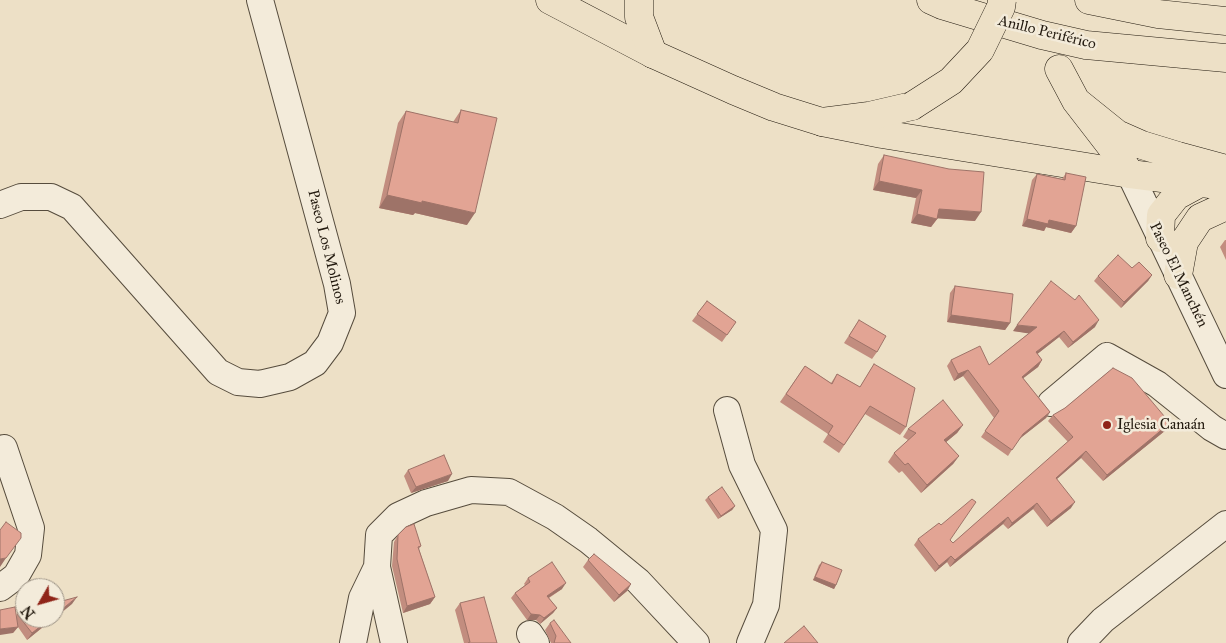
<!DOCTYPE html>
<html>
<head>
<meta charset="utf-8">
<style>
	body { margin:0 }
	#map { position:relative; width:1226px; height:643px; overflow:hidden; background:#ede0c6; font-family:"IM FELL Great Primer",serif }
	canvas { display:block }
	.north { position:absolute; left:15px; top:578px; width:50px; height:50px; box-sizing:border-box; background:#f3ebda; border:1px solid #a09789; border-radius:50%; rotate:232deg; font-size:14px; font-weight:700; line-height:20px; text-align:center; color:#231a0f }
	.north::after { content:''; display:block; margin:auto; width:18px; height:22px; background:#8f2418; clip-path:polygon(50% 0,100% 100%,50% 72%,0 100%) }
</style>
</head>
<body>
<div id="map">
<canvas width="1226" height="643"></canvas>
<div class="north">N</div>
</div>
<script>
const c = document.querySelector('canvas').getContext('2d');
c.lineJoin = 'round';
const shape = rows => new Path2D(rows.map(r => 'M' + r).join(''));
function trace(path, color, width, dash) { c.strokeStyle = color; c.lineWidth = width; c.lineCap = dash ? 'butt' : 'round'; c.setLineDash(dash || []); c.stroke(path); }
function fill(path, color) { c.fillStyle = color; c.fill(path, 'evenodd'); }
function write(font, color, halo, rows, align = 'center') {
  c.font = font + ' "IM FELL Great Primer",serif'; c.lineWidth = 5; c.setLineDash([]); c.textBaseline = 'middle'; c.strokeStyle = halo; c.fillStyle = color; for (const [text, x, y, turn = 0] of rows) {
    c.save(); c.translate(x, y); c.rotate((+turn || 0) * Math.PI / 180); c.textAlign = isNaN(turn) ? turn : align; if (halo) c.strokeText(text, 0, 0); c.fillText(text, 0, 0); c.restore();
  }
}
const minor = shape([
	[1130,174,1226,375],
	[0,205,21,197,51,197,72,207,218,372,238,382,260,384,290,377,315,363,330,343,342,313,337,284,260,0],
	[1051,403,1107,356,1157,384,1212,428,1226,436],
	[727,410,742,465,774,530,766,605,750,643],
	[0,588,16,576,28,555,31,528,4,448],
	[530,634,536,643],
	[353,643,362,598,377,567],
	[394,643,377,567,379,535,398,516,426,503,471,490,509,492,555,517,588,540,638,581,696,643],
	[1081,643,1103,620,1226,524]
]);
const major = shape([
	[550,0,653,54,733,90,774,107,822,122,882,134,1130,174,1226,186],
	[1160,238,1161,215,1176,196,1200,183],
	[1178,275,1184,242,1200,218,1226,206]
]);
const highway = shape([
	[639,0,639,17,653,54],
	[931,0,942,5,1042,35,1086,45,1226,58],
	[1089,0,1158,14,1226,21],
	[1059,69,1076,101,1120,158,1130,174],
	[1076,101,1117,134,1142,145,1178,156,1226,169],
	[822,122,869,116,912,106]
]);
trace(minor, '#564c3d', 28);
trace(major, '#231a0f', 29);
trace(highway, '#231a0f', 29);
trace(minor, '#f3ebda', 26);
trace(major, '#ede0c6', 28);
trace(highway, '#ede0c6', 28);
const highwayBridge = shape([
	[912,106,951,81,980,50,1001,7,1002,0]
]);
trace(highwayBridge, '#231a0f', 29, []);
trace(highwayBridge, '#ede0c6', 28);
fill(shape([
	[461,110,467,225,415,213,413,215,379,208,398,123,406,111,453,122],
	[884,155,975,221,938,218,931,227,911,223,916,198,873,190,878,164],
	[1066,173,1076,226,1071,233,1046,227,1044,231,1022,226,1032,180,1037,174,1062,179],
	[1225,240,1226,240,1226,260,1220,247],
	[1132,268,1152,275,1148,281,1121,308,1094,281,1098,276],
	[955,286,1010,323,1005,330,947,322,950,293],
	[707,301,736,322,722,342,692,321],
	[859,320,877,352,872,359,844,343],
	[1095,327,1068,348,1059,337,1037,354,1042,360,1038,367,1023,378,1050,412,1046,418,1018,440,1008,456,981,437,994,418,963,376,954,381,947,366,951,360,989,365,1029,333,1013,331],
	[874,364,906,427,900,435,865,414,839,453,823,442,828,434,780,402,805,366,831,383,837,374,860,387],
	[1053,415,1170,423,1166,430,1103,481,1081,458,1057,479,1071,508,1047,527,1033,509,1008,529,1003,524,950,567,947,562,935,572,914,545,918,539,950,540,953,543,1068,442,1048,421],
	[963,425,957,433,946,442,959,456,953,464,921,493,902,471,899,473,888,462,894,453,908,440,903,437,908,429],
	[408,470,448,481,411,493,404,476],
	[708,497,735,506,732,510,718,519,705,500],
	[398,535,421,546,419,549,435,597,430,604,403,613,392,566,394,542],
	[588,560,631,584,627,591,614,602,583,567],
	[822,562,836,585,834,589,813,580,819,565],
	[528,578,562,589,549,598,557,608,553,613,540,624,536,620,527,620,511,598,515,593,525,585,524,584],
	[460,603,497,643,464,643,455,610],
	[17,614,25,618,54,618,27,640,18,627,13,633],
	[550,623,571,643,551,643,545,630]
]), '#c28d7f');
fill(shape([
	[879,181,922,190,916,198,873,190],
	[387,195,422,201,475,213,467,225,415,213,413,215,379,208],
	[939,209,981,212,975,221,933,218],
	[917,214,937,219,931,227,911,223],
	[1027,219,1049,220,1076,226,1071,233,1046,227,1044,231,1022,226],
	[1152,275,1148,281,1121,308,1124,302],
	[951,315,1010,323,1005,330,947,322],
	[1099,320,1095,327,1068,348,1073,342],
	[1017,325,1037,327,1032,334,1013,331],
	[1064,331,1059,337,1031,359,1036,352],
	[1042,360,1038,367,1017,383,1022,377],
	[968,370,963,376,954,381,958,374],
	[1050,412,1046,418,1018,440,1023,434],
	[1170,423,1166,430,1103,481,1107,475],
	[963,425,957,433,939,448,944,440],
	[1086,451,1081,458,1051,484,1056,478],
	[959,456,953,464,921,493,927,485],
	[452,474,448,481,411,493,416,487],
	[1075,502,1071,508,1047,527,1051,521],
	[1037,503,1033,509,1008,529,1012,523],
	[735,506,732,510,718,519,721,516],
	[1008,517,1003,524,950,567,955,560],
	[951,556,947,562,935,572,939,566],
	[6,558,0,567,0,559],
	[815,577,836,585,834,589,813,580],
	[566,583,562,589,543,601,547,596],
	[631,584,627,591,614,602,619,595],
	[77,597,72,604,55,618,55,615],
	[435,597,430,604,403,613,407,606],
	[557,608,553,613,540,624,544,618],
	[531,614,540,615,536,620,527,620],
	[51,618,54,618,27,640,32,633],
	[18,627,13,633,0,635,0,629]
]), '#9e7368');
const building = shape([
	[461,110,497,118,475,213,422,201,422,203,387,195,406,111,458,123,461,110],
	[884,155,949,169,984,172,981,212,939,209,937,219,917,214,922,190,879,181,884,155],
	[1066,173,1086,177,1076,226,1049,220,1048,224,1027,219,1037,174,1065,180,1066,173],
	[1118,255,1132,268,1139,262,1152,275,1124,302,1098,276,1118,255],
	[1051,281,1075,300,1079,295,1099,320,1073,342,1064,331,1036,352,1042,360,1022,377,1050,412,1023,434,1012,450,985,431,999,411,968,370,958,374,951,360,980,346,989,365,1037,327,1017,325,1051,281],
	[955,286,1013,294,1010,323,951,315,955,286],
	[707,301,736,322,727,335,697,314,707,301],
	[859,320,886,336,877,352,849,336,859,320],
	[874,364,915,388,906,427,870,406,844,445,828,434,833,426,786,394,805,366,832,384,837,374,860,387,874,364],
	[1113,368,1132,378,1170,423,1107,475,1086,451,1056,478,1075,502,1051,521,1037,503,1012,523,1008,517,955,560,951,556,939,566,918,539,939,523,941,525,972,499,976,502,950,540,953,543,1073,437,1053,415,1065,408,1113,368],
	[943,400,963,425,944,440,959,456,927,485,908,463,905,465,894,453,916,433,908,429,943,400],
	[444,455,452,474,416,487,408,470,444,455],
	[722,487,735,506,721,516,708,497,722,487],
	[6,522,21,533,21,538,6,558,0,559,0,530,6,522],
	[414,524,421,546,418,547,435,597,407,606,397,559,398,535,406,527,414,524],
	[594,554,631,584,619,595,588,560,594,554],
	[552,562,566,583,547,596,557,608,544,618,540,615,531,614,515,593,530,582,528,578,552,562],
	[822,562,842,570,836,585,815,577,822,562],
	[77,597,55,615,55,603,77,597],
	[484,597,497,643,468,643,470,642,460,603,484,597],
	[15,607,18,627,0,629,0,610,15,607],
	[25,612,25,618,51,618,32,633,17,614,25,612],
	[554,620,571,643,554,643,556,636,550,623,554,620],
	[804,626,818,643,784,643,804,626]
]);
fill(building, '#e2a494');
trace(building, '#9e7368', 1);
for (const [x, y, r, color] of [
	[1107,425,5,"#8f2418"]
]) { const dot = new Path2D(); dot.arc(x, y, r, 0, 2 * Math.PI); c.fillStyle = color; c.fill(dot); trace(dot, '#f3ebda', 2); }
write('15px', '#231a0f', '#f3ebda', [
	["Anillo Periférico",1047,33,14],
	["Paseo Los Molinos",326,247,76],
	["Paseo El Manchén",1178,275,64]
]);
write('15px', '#231a0f', '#f3ebda', [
	["Iglesia Canaán",1117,425]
], 'left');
</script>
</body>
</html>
